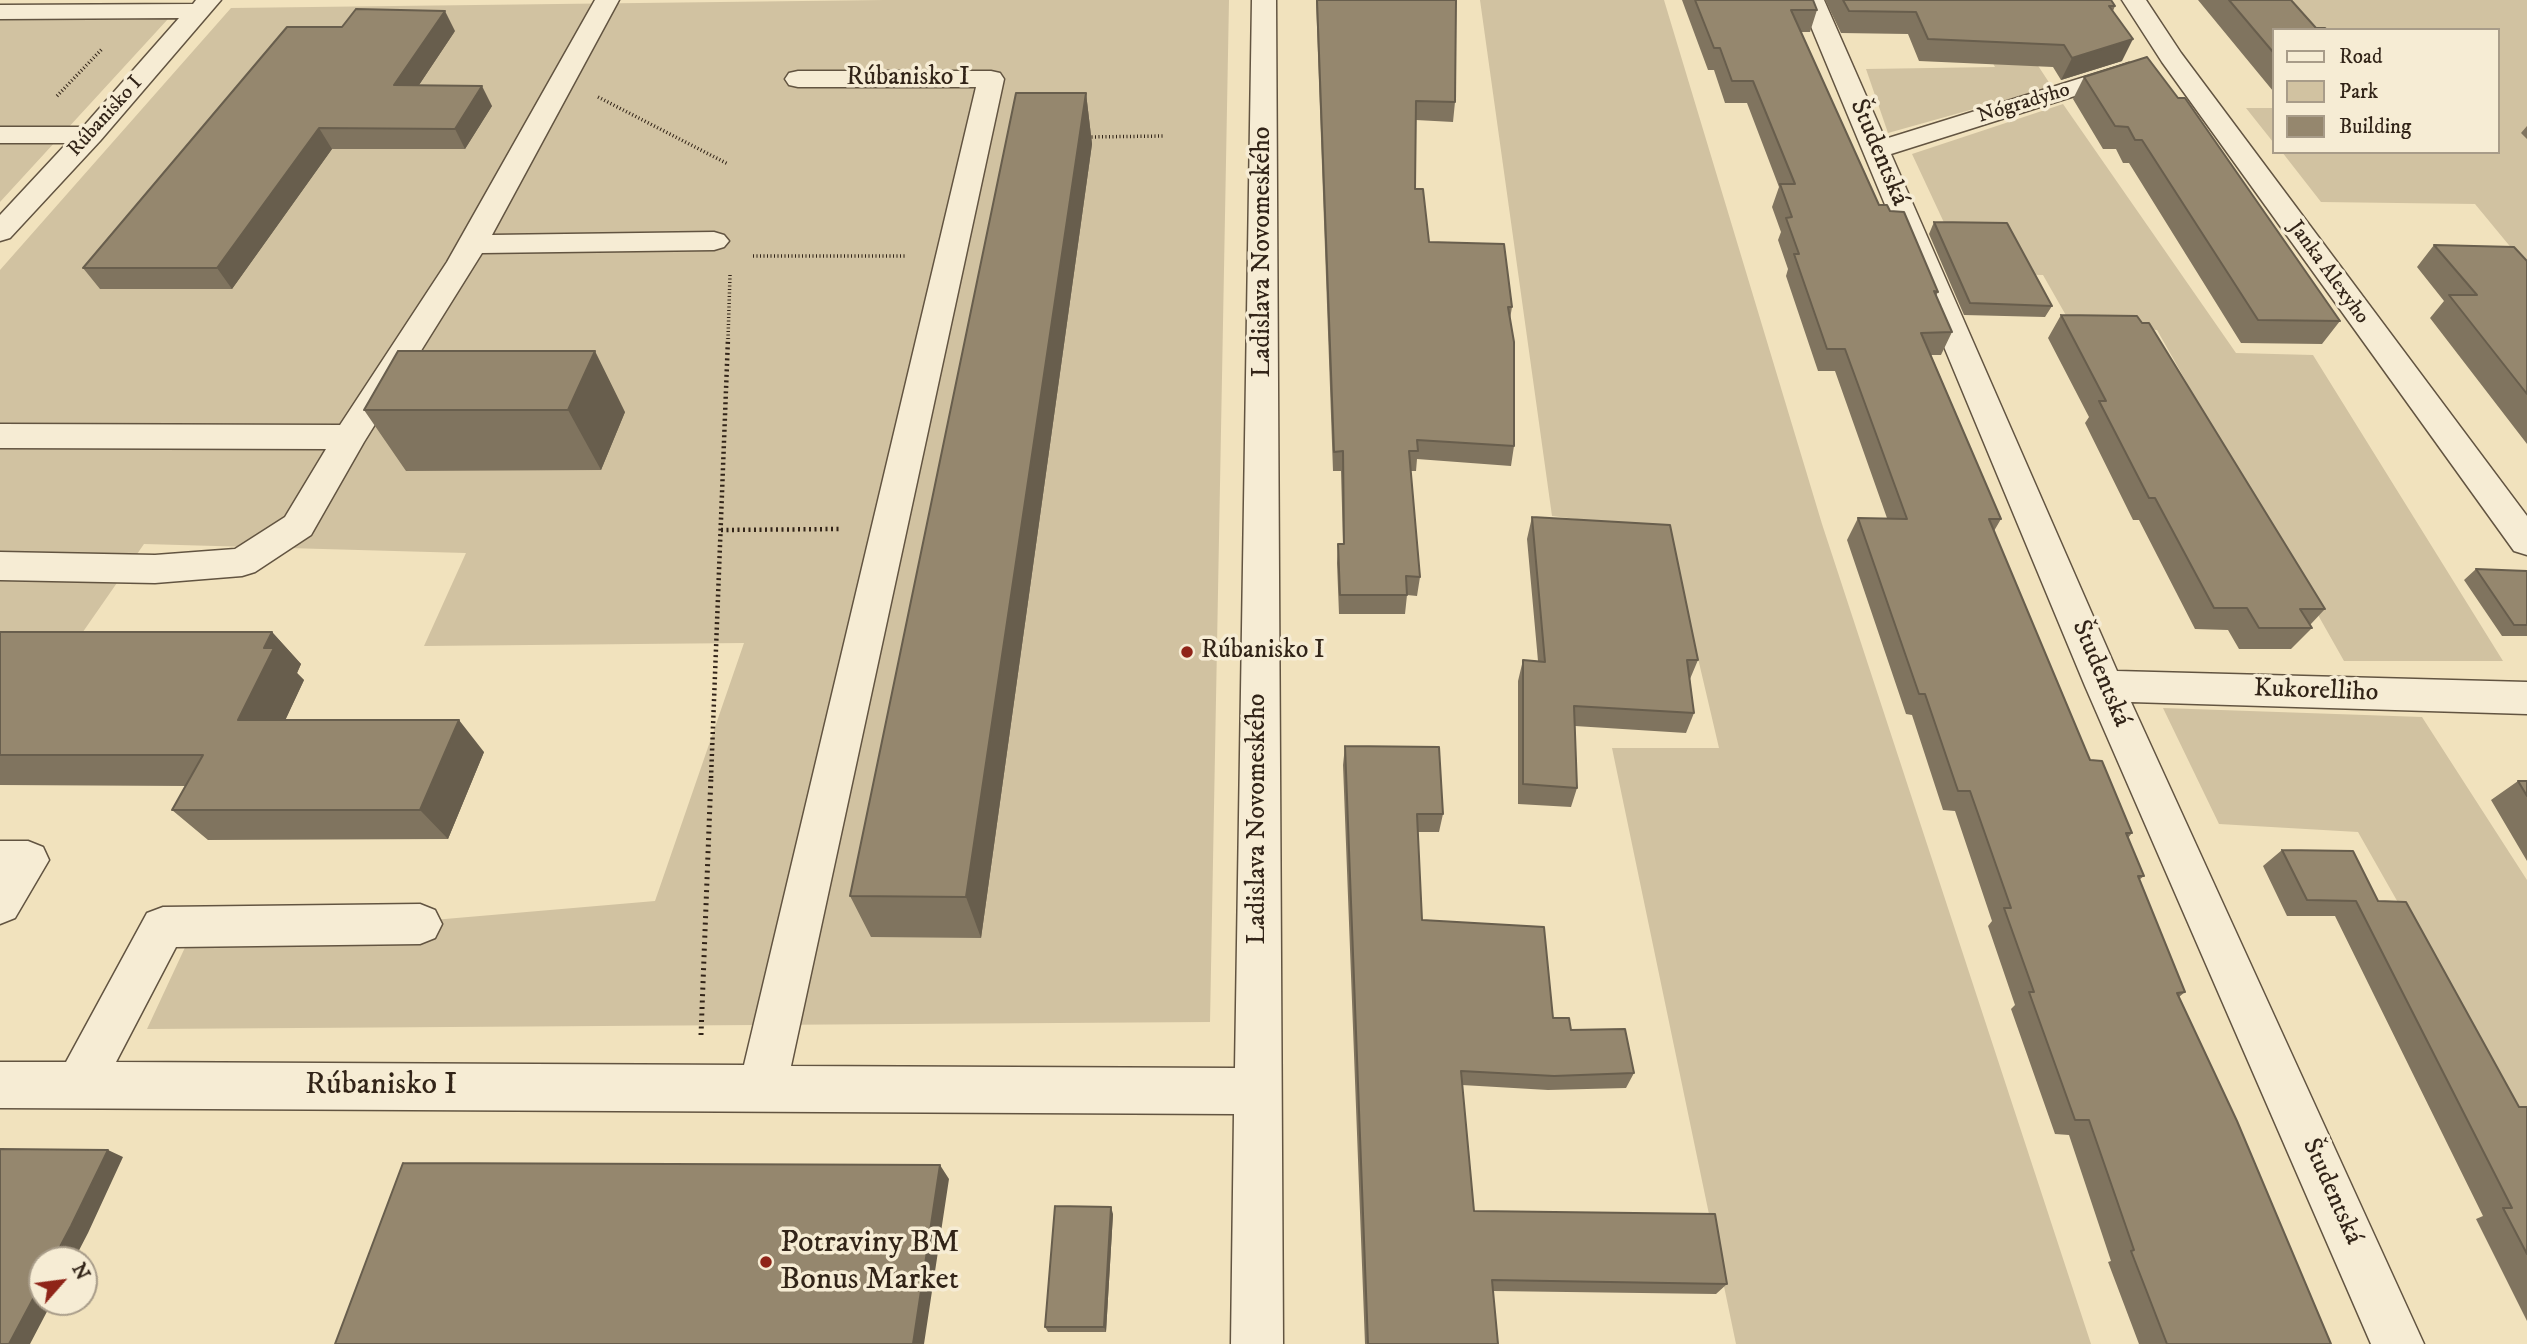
<!DOCTYPE html>
<html>
<head>
<meta charset="utf-8">
<style>
	body { margin:0 }
	#map { position:relative; width:2527px; height:1344px; overflow:hidden; background:#f1e2bd; font-family:"IM FELL DW Pica",serif }
	canvas { display:block }
	.legend { position:absolute; left:2272px; top:28px; width:228px; height:126px; box-sizing:border-box; background:#f6ecd4; border:2px solid #a89c89; margin:0; padding:9px 12px; list-style:none; font-size:21px; color:#322418 }
	.legend li { display:flex; align-items:center; gap:14px; height:35px }
	.legend b { width:35px; border:2px solid #a89c89 }
	.north { position:absolute; left:28px; top:1246px; width:70px; height:70px; box-sizing:border-box; background:#f6ecd4; border:2px solid #a89c89; border-radius:50%; rotate:62deg; font-size:19px; font-weight:700; line-height:28px; text-align:center; color:#322418 }
	.north::after { content:''; display:block; margin:auto; width:24px; height:32px; background:#8f2418; clip-path:polygon(50% 0,100% 100%,50% 72%,0 100%) }
</style>
</head>
<body>
<div id="map">
<canvas width="2527" height="1344"></canvas>
<ul class="legend">
<li><b style="height:9px;background:#f6ecd4"></b>Road</li>
<li><b style="height:19px;background:#d1c2a1"></b>Park</li>
<li><b style="height:19px;background:#95876e"></b>Building</li>
</ul>
<div class="north">N</div>
</div>
<script>
const c = document.querySelector('canvas').getContext('2d');
c.lineJoin = 'round';
function fill(path, color) { c.fillStyle = color; c.fill(path, 'evenodd'); }
const shape = rows => new Path2D(rows.map(r => 'M' + r).join(''));
function trace(path, color, width, dash) { c.strokeStyle = color; c.lineWidth = width; c.lineCap = dash ? 'butt' : 'round'; c.setLineDash(dash || []); c.stroke(path); }
function write(font, color, halo, rows, align = 'center') {
  c.font = font + ' "IM FELL DW Pica",serif'; c.lineWidth = 7; c.setLineDash([]); c.textBaseline = 'middle'; c.strokeStyle = halo; c.fillStyle = color; for (const [text, x, y, turn = 0] of rows) {
    c.save(); c.translate(x, y); c.rotate((+turn || 0) * Math.PI / 180); c.textAlign = isNaN(turn) ? turn : align; if (halo) c.strokeText(text, 0, 0); c.fillText(text, 0, 0); c.restore();
  }
}
fill(shape([
	[884,0,1229,0,1210,1022,147,1029,188,941,655,901,744,643,424,646,466,553,144,544,78,639,0,645,0,270,231,8],
	[1480,0,1664,0,1822,524,2091,1344,1736,1344,1612,748,1719,748,1668,530,1552,516],
	[1959,0,1995,0,2052,87,1888,133,1866,69,1995,67],
	[2267,0,2527,0,2527,267,2475,204,2321,202,2282,152,2497,152,2497,30,2288,30],
	[179,7,0,202,0,8],
	[2063,104,2236,353,2313,355,2503,661,2344,661,2157,330,2072,326,2043,275,1968,274,1912,154],
	[2246,108,2273,108,2273,142],
	[2163,708,2422,717,2527,880,2527,1130,2358,832,2219,824]
]), '#d1c2a1');
const minor = shape([
	[196,0,221,0,100,141,10,238,0,241,0,215,67,143,0,143,0,127,83,127,179,18,0,19,0,5,193,4,196,0],
	[595,0,619,0,492,235,714,232,724,235,729,241,724,247,714,250,482,253,364,442,311,535,255,572,242,576,155,583,0,580,0,552,155,555,235,549,285,517,326,449,0,448,0,424,340,425,447,262,595,0],
	[1252,0,1276,0,1283,1344,1231,1344,1234,1114,0,1108,0,1062,66,1062,147,913,163,907,420,904,435,910,442,924,435,938,420,944,176,947,116,1062,744,1065,976,87,798,87,789,85,785,79,789,73,798,71,991,71,1000,73,1004,79,791,1066,1235,1068,1252,0],
	[1800,0,1824,0,1885,139,2120,66,2129,63,2138,66,2142,71,2138,76,1891,154,2117,671,2527,682,2527,714,2131,702,2424,1344,2371,1344,2085,686,1800,0],
	[2122,0,2146,0,2181,53,2527,516,2527,555,2514,551,2162,62,2122,0],
	[0,841,28,841,43,847,49,860,15,918,0,924,0,841]
]);
trace(minor, '#625441', 3);
trace(shape([
	[57,96,102,49],
	[598,97,728,164],
	[1088,137,1165,136],
	[753,256,905,256],
	[728,339,730,275]
]), '#322418', 3.5, [1, 2.5]);
trace(shape([
	[721,530,840,529],
	[711,778,728,338]
]), '#322418', 4.5, [2, 3.5]);
trace(shape([
	[701,1035,711,776]
]), '#322418', 5, [2, 4.5]);
fill(minor, '#f6ecd4');
fill(shape([
	[1316,0,1456,0,1455,102,1453,122,1416,120,1415,189,1429,242,1512,307,1510,319,1514,446,1511,466,1417,459,1416,471,1410,471,1420,577,1417,596,1407,595,1405,614,1339,614,1337,563,1338,544,1343,544,1341,471,1333,471],
	[1682,0,1813,0,1817,10,1810,32,1801,32,1879,205,1890,211,1938,292,1936,296,1952,332,1941,355,1931,355,2001,519,1994,531,2090,760,2132,833,2128,838,2144,876,2139,880,2185,992,2179,997,2331,1344,2139,1344,2108,1262,2111,1261,2069,1135,2055,1134,2011,1009,2015,1005,1988,926,1992,921,1955,811,1943,810,1912,715,1906,714,1847,540,1858,518,1887,518,1835,371,1818,371,1786,276,1788,269,1778,240,1781,232,1772,207,1779,187,1747,103,1725,103,1714,70,1708,70],
	[1825,0,2111,0,2115,6,2113,11,2122,61,2061,80,2053,67,1919,61,1908,34,1841,33],
	[2198,0,2291,0,2273,30,2273,91],
	[455,31,419,85,492,106,465,149,332,149,232,289,100,289,83,268],
	[2084,77,2340,321,2322,344,2241,343,2129,163,2123,163,2116,149,2103,149,2073,99],
	[1086,93,1092,144,981,938,871,937,850,896],
	[2527,126,2527,139,2521,133],
	[1934,222,2052,306,2045,317,1964,315,1929,234],
	[2434,245,2527,261,2527,444,2430,318,2444,301,2417,267],
	[2061,315,2325,609,2310,625,2312,628,2291,649,2239,649,2228,630,2195,629,2139,520,2133,520,2085,423,2089,417,2048,338],
	[398,351,625,412,601,470,406,471,364,410],
	[1532,517,1698,660,1690,679,1694,713,1686,733,1575,726,1577,788,1571,807,1518,804,1518,681,1523,660,1538,661,1527,539],
	[2476,569,2527,571,2527,636,2502,636,2464,580],
	[0,632,272,632,301,664,297,673,304,680,285,720,484,752,448,839,208,840,172,810,186,786,0,785],
	[1345,746,1443,814,1439,832,1418,832,1422,920,1553,1018,1634,1073,1626,1088,1548,1090,1462,1085,1474,1211,1727,1284,1716,1294,1493,1291,1498,1344,1365,1344,1343,765],
	[2518,781,2527,781,2527,861,2491,800],
	[2282,850,2378,901,2519,1107,2527,1107,2527,1321,2476,1219,2483,1216,2335,916,2287,916,2263,866],
	[1113,1214,1106,1332,1048,1332,1045,1327]
]), '#80745f');
fill(shape([
	[445,11,455,31,405,106,394,85],
	[2133,39,2122,61,2061,80,2072,58],
	[482,86,492,106,465,149,455,129],
	[1086,93,1092,144,981,938,966,897],
	[319,128,332,149,232,289,217,268],
	[595,351,625,412,601,470,568,410],
	[272,632,301,664,297,673,304,680,271,751,238,720,264,648],
	[459,720,484,752,448,839,420,810],
	[108,1150,123,1157,88,1233,74,1260,53,1260],
	[940,1165,949,1179,924,1344,913,1344],
	[1111,1207,1113,1214,1106,1332,1104,1327],
	[42,1282,42,1302,52,1302,30,1344,9,1344]
]), '#685e4d');
const building = shape([
	[1317,0,1456,0,1455,102,1416,101,1415,189,1423,189,1429,242,1504,244,1512,307,1508,307,1514,342,1514,446,1417,440,1418,451,1409,451,1420,577,1406,576,1407,595,1340,595,1338,544,1344,544,1343,451,1334,452,1317,0],
	[1695,0,1813,0,1817,10,1791,10,1879,205,1887,205,1890,211,1904,212,1938,292,1934,291,1952,332,1921,333,2001,519,1989,519,2090,760,2102,761,2132,833,2126,833,2144,876,2138,876,2185,992,2177,993,2237,1121,2331,1344,2167,1344,2131,1251,2134,1250,2089,1120,2075,1120,2029,992,2034,992,2004,908,2011,908,1970,791,1958,791,1925,694,1919,694,1858,518,1907,519,1845,349,1827,349,1794,254,1799,254,1786,218,1792,217,1780,184,1795,184,1753,81,1732,81,1720,48,1714,48,1695,0],
	[1843,0,2111,0,2115,6,2109,6,2133,39,2072,58,2064,45,1928,39,1916,12,1849,11,1843,0],
	[2229,0,2291,0,2316,28,2325,28,2327,30,2273,30,2273,52,2229,0],
	[356,9,445,11,394,85,482,86,455,129,319,128,217,268,83,268,287,27,342,27,356,9],
	[2147,57,2178,98,2185,98,2340,321,2258,320,2142,140,2135,140,2128,127,2115,126,2084,77,2147,57],
	[1016,93,1086,93,966,897,850,896,1016,93],
	[1934,222,2007,223,2052,306,1970,303,1934,222],
	[2434,245,2514,247,2527,261,2527,394,2449,295,2477,295,2434,245],
	[2061,315,2137,316,2142,323,2149,323,2325,609,2300,609,2312,628,2259,628,2247,608,2214,608,2155,498,2149,498,2099,401,2106,401,2061,315],
	[398,351,595,351,568,410,364,410,398,351],
	[1532,517,1670,525,1698,660,1687,660,1694,713,1574,706,1577,788,1523,784,1523,660,1545,662,1532,517],
	[2476,569,2527,571,2527,625,2514,625,2476,569],
	[0,632,272,632,264,648,274,648,238,720,459,720,420,810,172,810,203,755,0,755,0,632],
	[1345,746,1439,747,1443,814,1417,814,1422,920,1544,927,1553,1018,1569,1018,1571,1030,1625,1029,1634,1073,1554,1076,1461,1071,1474,1211,1715,1214,1727,1284,1492,1280,1498,1344,1368,1344,1345,746],
	[2518,781,2527,781,2527,796,2518,781],
	[2282,850,2353,851,2378,901,2406,902,2519,1107,2527,1107,2527,1254,2503,1208,2512,1208,2356,901,2307,900,2282,850],
	[0,1149,108,1150,71,1226,53,1260,42,1260,42,1282,9,1344,0,1344,0,1149],
	[403,1163,940,1165,913,1344,335,1344,403,1163],
	[1055,1206,1111,1207,1104,1327,1045,1327,1055,1206]
]);
fill(building, '#95876e');
trace(building, '#685e4d', 2);
for (const [x, y, r, color] of [
	[1187,652,7,"#8f2418"],
	[766,1262,7,"#8f2418"]
]) { const dot = new Path2D(); dot.arc(x, y, r, 0, 2 * Math.PI); c.fillStyle = color; c.fill(dot); trace(dot, '#f6ecd4', 2.5); }
write('21px', '#322418', '#f6ecd4', [
	["Nógradyho",2024,104,-17],
	["Rúbanisko I",106,117,-48],
	["Janka Alexyho",2328,273,54]
]);
write('26px', '#322418', '#f6ecd4', [
	["Rúbanisko I",908,79],
	["Študentská",1878,153,67],
	["Ladislava Novomeského",1264,252,-90],
	["Študentská",2100,674,67],
	["Kukorelliho",2316,692,2],
	["Ladislava Novomeského",1259,819,-90],
	["Študentská",2331,1192,66]
]);
write('26px', '#322418', '#f6ecd4', [
	["Rúbanisko I",1201,652]
], 'left');
write('32px', '#322418', '#f6ecd4', [
	["Rúbanisko I",381,1086]
]);
write('32px', '#322418', '#f6ecd4', [
	["Potraviny BM",780,1244],
	["Bonus Market",780,1281]
], 'left');
</script>
</body>
</html>
